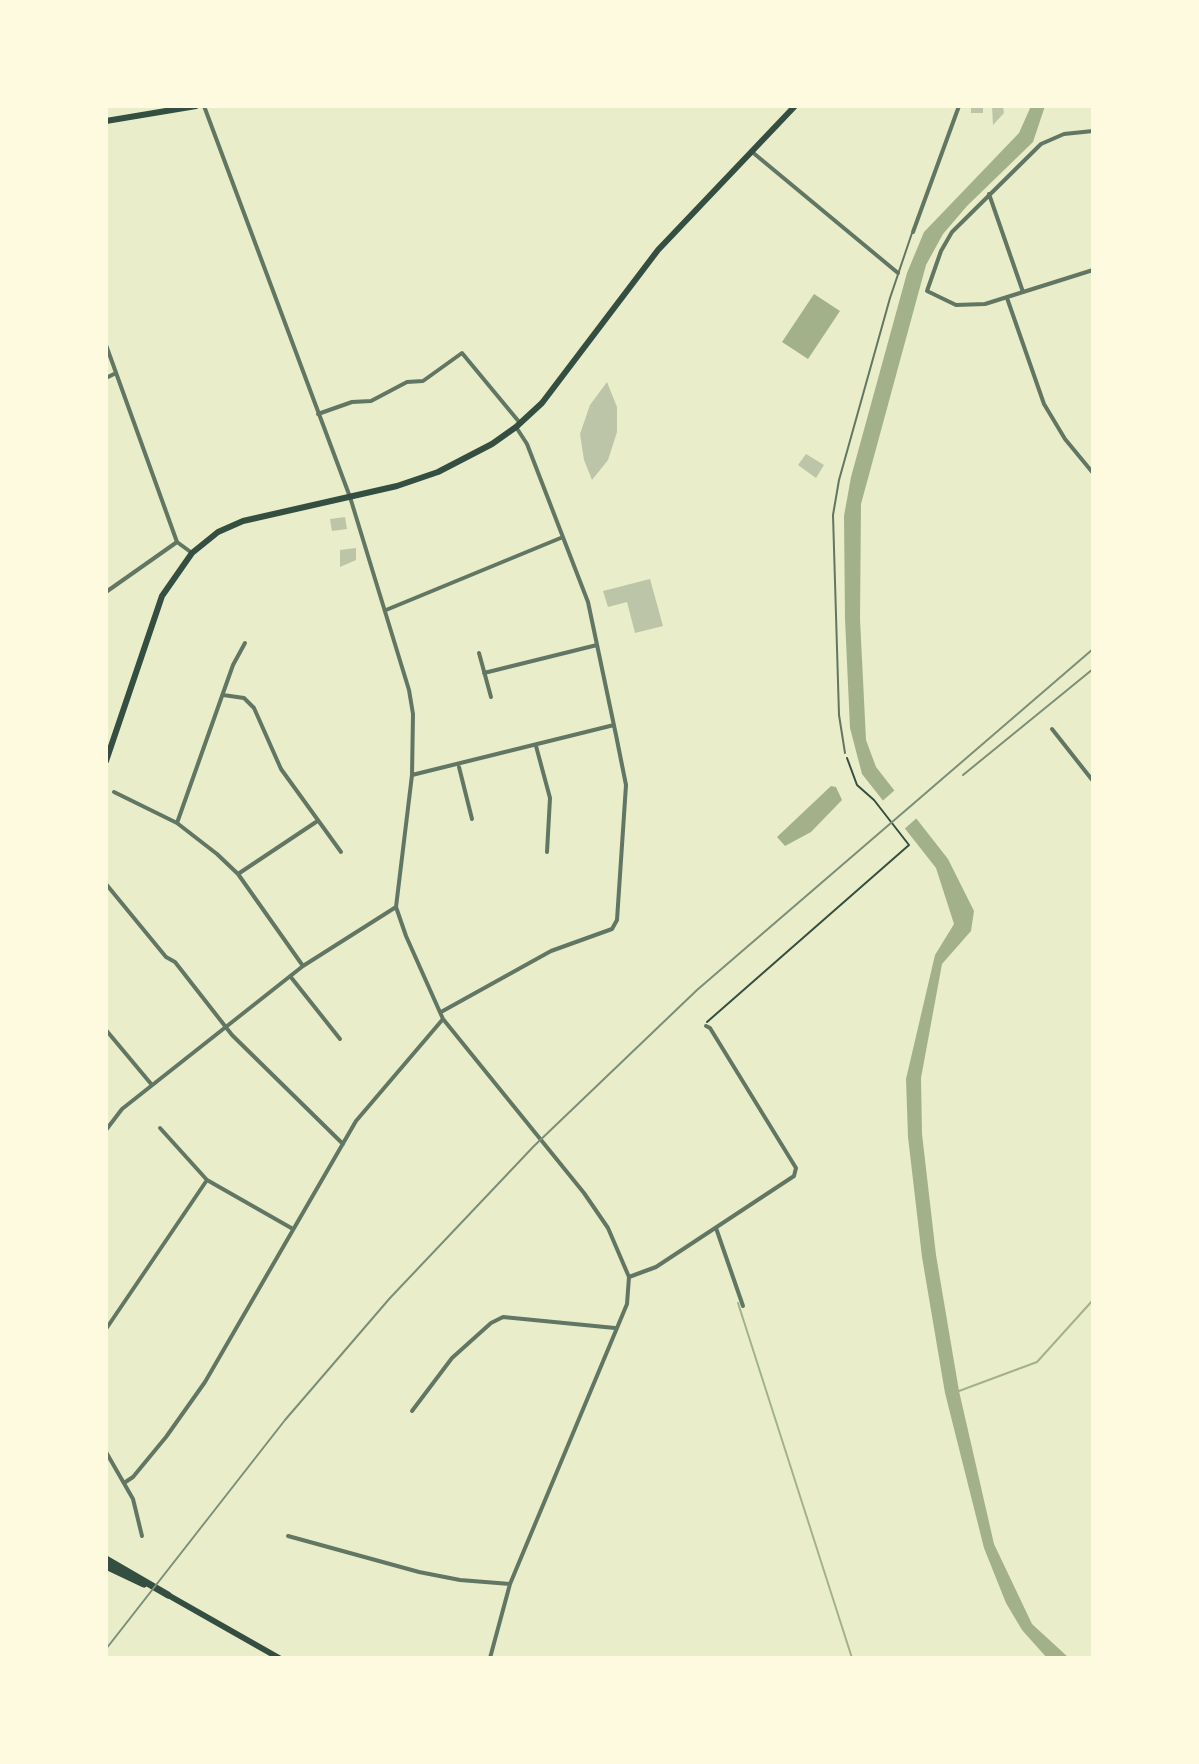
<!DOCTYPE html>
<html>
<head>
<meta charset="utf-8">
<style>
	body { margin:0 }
	#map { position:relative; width:1199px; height:1764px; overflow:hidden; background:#e9edc9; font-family:Roboto,sans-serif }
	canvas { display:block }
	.frame { position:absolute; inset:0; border:108px solid #fefae0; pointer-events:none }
</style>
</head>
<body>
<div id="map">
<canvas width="1199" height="1764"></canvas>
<div class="frame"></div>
</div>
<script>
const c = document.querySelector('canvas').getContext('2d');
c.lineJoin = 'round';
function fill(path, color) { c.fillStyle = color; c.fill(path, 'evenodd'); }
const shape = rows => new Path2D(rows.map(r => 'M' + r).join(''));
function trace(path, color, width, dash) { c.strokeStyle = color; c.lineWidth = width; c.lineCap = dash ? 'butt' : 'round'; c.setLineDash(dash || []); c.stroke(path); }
fill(shape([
	[1031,106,1045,106,1033,142,967,206,943,234,926,265,861,504,860,619,866,740,876,767,948,859,974,911,971,931,942,964,921,1078,922,1134,936,1255,959,1391,994,1544,1032,1624,1069,1658,1047,1658,1022,1630,1006,1603,984,1548,945,1393,922,1257,908,1137,906,1079,935,955,954,924,936,868,862,774,850,728,845,619,844,516,851,477,907,273,924,232,1019,133],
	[814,294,840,311,808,359,782,342],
	[831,786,836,787,842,800,811,832,785,846,777,837]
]), '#a3b18a');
fill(shape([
	[896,789,919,816,901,832,879,804]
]), '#e9edc9');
trace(shape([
	[738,1303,852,1658],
	[959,1391,1037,1362,1093,1300]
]), '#a3b18a', 2);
fill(shape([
	[971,106,983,106,983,113,971,113],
	[992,106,1003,106,1004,113,993,125],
	[607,382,617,407,617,432,608,460,592,480,584,460,580,434,590,405],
	[806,454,824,465,816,478,798,465],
	[345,517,347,529,332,531,330,519],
	[356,548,356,560,340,567,340,550],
	[650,579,663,626,635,633,627,602,608,607,603,591]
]), '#bcc5a7');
trace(shape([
	[707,1022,909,845,874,800,857,785,847,758]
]), '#344e41', 2);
trace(shape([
	[845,753,839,715,833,515,839,480,890,298,912,233]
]), '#617663', 2);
trace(shape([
	[204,106,350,497,409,690,413,714,412,775,396,907,406,936,443,1019,584,1193,608,1228,629,1277,627,1304,510,1584,490,1658],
	[1093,131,1064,134,1041,144,952,232,941,251,927,291,956,305,985,304,1093,270],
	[751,151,898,273],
	[989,194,1023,292],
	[913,232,959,106],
	[1007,298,1044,404,1065,439,1093,473],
	[106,345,177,542,192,553],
	[106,378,116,373],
	[318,414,352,402,371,401,407,382,423,381,462,353,520,423],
	[106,592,177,542],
	[386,610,563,537],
	[479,653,491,697],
	[484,673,597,645],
	[223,695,244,698,254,708,281,769,341,852],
	[1052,729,1093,781],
	[536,746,550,798,547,852],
	[459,767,472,819],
	[412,775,614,725],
	[114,792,177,823,217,854,238,874,303,966],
	[177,823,233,665,245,643],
	[238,874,316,822],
	[106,884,166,957,175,962,232,1035,343,1144],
	[290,976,340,1039],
	[441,1012,551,951,612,929,617,920,626,785,616,735,588,602,527,444,516,427],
	[106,1030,152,1085],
	[160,1128,207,1180,293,1229],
	[106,1130,122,1109,303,966,396,907],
	[716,1228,743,1306],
	[629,1277,656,1267,794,1176,796,1168,710,1028,706,1026],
	[106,1329,207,1180],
	[412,1411,452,1358,491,1323,503,1317,615,1328],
	[106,1452,133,1499,142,1536],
	[124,1483,133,1477,166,1437,205,1382,356,1121,443,1019],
	[288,1536,419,1572,460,1580,510,1584]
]), '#617663', 4);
trace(shape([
	[106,121,196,106],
	[106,761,162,596,192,553,218,532,243,521,397,486,438,472,492,444,516,427,542,403,658,250,795,106]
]), '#344e41', 6);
trace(shape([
	[168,1595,279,1658]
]), '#344e41', 6);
trace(shape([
	[106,1559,168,1595],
	[106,1566,144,1584]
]), '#344e41', 7);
trace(shape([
	[963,775,1093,669],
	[106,1649,285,1420,390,1298,534,1146,697,990,1093,649]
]), '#7c8e77', 2);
</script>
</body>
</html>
